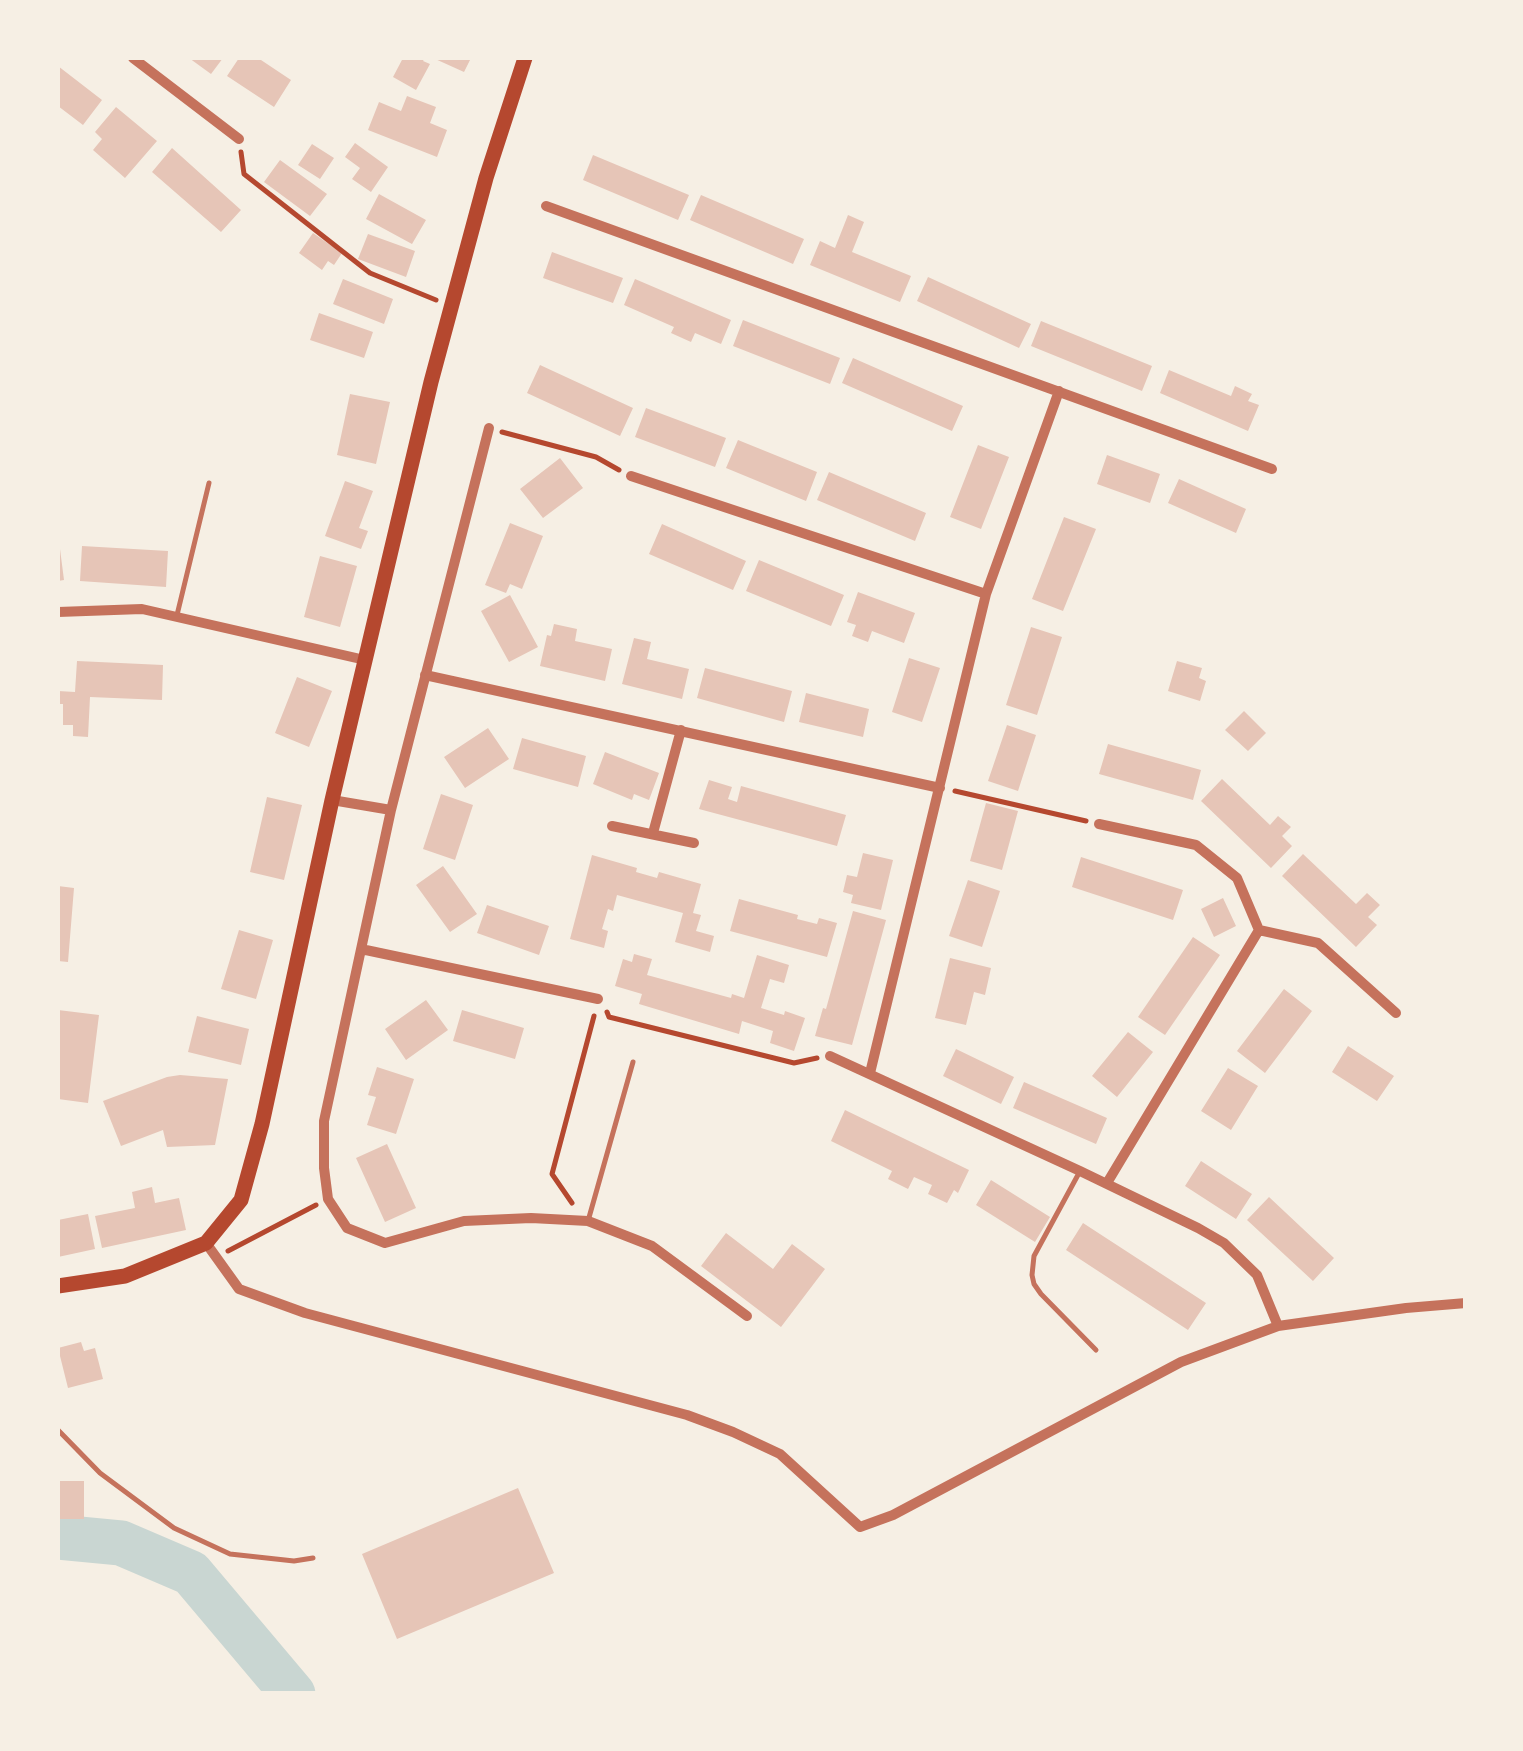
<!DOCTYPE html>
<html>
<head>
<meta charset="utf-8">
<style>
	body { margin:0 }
	#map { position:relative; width:1523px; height:1751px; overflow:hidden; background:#f6efe4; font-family:Literata,serif }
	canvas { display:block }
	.frame { position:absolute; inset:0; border:60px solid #f6efe4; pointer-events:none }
</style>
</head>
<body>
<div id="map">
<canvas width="1523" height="1751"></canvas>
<div class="frame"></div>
</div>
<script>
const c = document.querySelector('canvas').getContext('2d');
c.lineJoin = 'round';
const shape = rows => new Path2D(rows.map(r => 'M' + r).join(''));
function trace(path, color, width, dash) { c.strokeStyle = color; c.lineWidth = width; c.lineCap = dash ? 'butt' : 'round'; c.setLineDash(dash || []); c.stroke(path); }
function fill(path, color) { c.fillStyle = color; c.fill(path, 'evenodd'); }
trace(shape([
	[58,1537,121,1543,191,1573,293,1694]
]), '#c9d6d2', 45);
fill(shape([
	[189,58,223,58,211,74],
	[239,58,258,58,291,80,274,107,227,76],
	[403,58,425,58,423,61,430,64,416,90,393,77],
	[433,58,471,58,464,72],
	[58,66,102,100,83,125,58,106],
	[407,96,436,107,430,123,447,130,437,157,368,130,379,102,401,111],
	[116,107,157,141,125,178,93,150,102,139,95,132],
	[355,143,388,167,371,192,352,179,360,168,345,157],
	[312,144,334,158,320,179,298,165],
	[172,148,241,210,221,232,152,172],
	[593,155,689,195,678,220,583,180],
	[280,160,327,194,310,216,264,182],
	[379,194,426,220,412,244,366,219],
	[701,195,804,239,793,264,690,220],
	[848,215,864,222,852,252,911,276,900,302,810,265,820,241,835,248],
	[313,233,342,253,334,265,328,261,322,270,299,253],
	[368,234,415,251,406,277,358,259],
	[552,252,623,278,613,303,543,278],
	[928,277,1031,324,1019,348,917,301],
	[343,279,393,299,384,324,333,304],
	[635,279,731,320,721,344,695,333,691,342,671,333,674,327,624,305],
	[319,313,373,332,364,358,310,340],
	[743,320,840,358,830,384,733,346],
	[1041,321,1152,366,1142,391,1031,346],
	[853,358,963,406,952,431,842,383],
	[540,365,633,408,620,436,527,393],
	[1169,370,1231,396,1235,386,1252,394,1248,401,1259,405,1248,431,1160,393],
	[350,394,390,402,376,464,337,455],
	[646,408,726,438,715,467,635,437],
	[738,440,817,472,806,501,726,468],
	[978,445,1009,457,981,529,950,517],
	[1107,455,1160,474,1150,503,1097,484],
	[560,458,583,488,543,518,520,489],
	[829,472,926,513,915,541,817,500],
	[1179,479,1246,509,1236,533,1168,503],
	[345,481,373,491,359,528,368,531,361,549,325,536],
	[1064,517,1096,529,1063,611,1032,599],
	[510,523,543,536,522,589,510,584,506,593,485,585],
	[662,524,746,561,733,590,649,554],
	[82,546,168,551,166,587,80,581],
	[58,549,60,549,64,580,58,581],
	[320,556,357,566,340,627,304,617],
	[759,560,844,595,831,626,746,591],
	[858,592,915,613,904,643,872,631,868,642,852,636,856,625,847,622],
	[510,595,538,647,509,662,481,611],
	[554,624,577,629,575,641,612,649,605,681,540,666,547,635,551,636],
	[1031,627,1062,637,1037,715,1006,705],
	[634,638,651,642,647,659,689,669,682,699,622,684],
	[909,658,940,668,922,722,892,712],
	[77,661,163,665,162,700,90,697,88,737,73,736,73,725,63,725,63,704,58,704,58,691,75,692],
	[1177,661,1202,668,1199,678,1206,681,1200,701,1168,691],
	[705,668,792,691,784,722,697,698],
	[297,677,332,691,309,747,275,733],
	[806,693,869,709,863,737,799,722],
	[1244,711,1266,733,1248,751,1225,730],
	[1007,725,1036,735,1018,791,988,781],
	[488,728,509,759,465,788,444,757],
	[522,738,586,756,578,787,513,769],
	[1108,744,1201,770,1193,800,1099,774],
	[605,752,659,773,649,800,634,794,632,800,593,784],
	[1222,779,1270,825,1278,816,1291,827,1282,836,1292,846,1271,868,1201,801],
	[709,780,732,787,728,799,737,802,741,786,846,815,837,846,699,809],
	[441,794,473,805,455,860,423,849],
	[267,797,302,805,284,880,250,872],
	[986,803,1018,811,1002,870,970,861],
	[863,853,893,860,881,910,851,903,853,895,843,892,847,875,857,877],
	[1303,854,1356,904,1367,893,1380,905,1368,917,1377,925,1356,947,1282,876],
	[592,855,637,868,636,872,657,878,659,872,701,884,693,913,701,915,696,931,714,936,710,952,675,942,683,913,617,895,613,911,608,909,602,929,608,931,604,948,570,939],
	[1081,857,1183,890,1173,920,1072,887],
	[443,866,477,914,450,932,416,885],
	[968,880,1000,891,982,947,949,936],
	[58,886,74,888,68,962,58,961],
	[1223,898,1236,926,1214,937,1201,909],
	[739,899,798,915,797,919,817,924,819,918,837,923,827,957,730,931],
	[487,905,549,926,539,955,477,933],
	[853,911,886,920,852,1045,815,1036,823,1008,826,1009],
	[239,930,273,940,256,999,221,989],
	[1193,937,1220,955,1165,1035,1138,1017],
	[634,954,652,959,647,975,731,998,732,994,744,998,757,955,789,965,784,983,770,979,761,1008,784,1015,785,1011,805,1018,794,1051,770,1043,773,1031,742,1021,739,1034,639,1004,642,994,615,986,623,959,632,962],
	[950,958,991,968,985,995,974,992,966,1025,935,1018],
	[1284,989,1312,1011,1265,1073,1237,1051],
	[426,1000,448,1030,406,1060,385,1029],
	[58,1010,99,1015,88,1103,58,1099],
	[462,1010,524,1028,515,1059,453,1041],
	[197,1016,249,1029,241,1065,188,1052],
	[1128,1032,1153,1052,1117,1097,1092,1076],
	[1348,1046,1394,1076,1377,1101,1332,1072],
	[956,1049,1014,1077,1001,1104,943,1076],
	[377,1067,414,1079,396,1134,367,1125,376,1097,368,1095],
	[1228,1068,1258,1086,1231,1130,1201,1111],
	[180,1075,228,1079,215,1145,167,1147,163,1130,121,1146,103,1101,167,1077],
	[1024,1082,1107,1118,1096,1144,1013,1108],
	[845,1110,969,1170,958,1193,954,1190,947,1203,928,1194,932,1185,914,1177,908,1189,888,1179,892,1171,831,1141],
	[387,1144,416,1208,385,1222,356,1158],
	[1201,1161,1252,1194,1236,1219,1185,1186],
	[991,1180,1050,1217,1035,1242,976,1205],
	[152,1187,155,1203,179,1198,186,1230,102,1248,95,1216,135,1208,132,1192],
	[1269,1197,1334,1258,1313,1281,1247,1220],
	[88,1214,95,1249,58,1257,58,1220],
	[1083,1223,1206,1303,1188,1330,1066,1250],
	[726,1233,773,1269,792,1244,825,1269,781,1327,701,1266],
	[81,1342,84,1351,95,1348,103,1379,68,1388,58,1348],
	[58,1481,84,1481,84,1519,58,1519],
	[518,1488,554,1573,397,1639,362,1554]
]), '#e6c5b7');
trace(shape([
	[241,152,244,174,370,273,436,300],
	[502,432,596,457,619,470],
	[955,791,1086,821],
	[607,1012,609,1017,794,1063,817,1058],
	[572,1203,552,1174,594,1016],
	[228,1251,316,1205]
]), '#b5482f', 5);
trace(shape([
	[177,615,209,483],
	[1079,1173,1034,1256,1032,1275,1034,1284,1041,1294,1096,1350],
	[588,1221,633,1062],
	[58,1430,100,1473,174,1528,230,1554,294,1561,313,1558]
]), '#c5725c', 5);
trace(shape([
	[133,58,239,139],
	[546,206,1272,469],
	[489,428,391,810,324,1121,324,1168,328,1199,347,1228,385,1243,464,1221,531,1218,588,1221,652,1246,747,1316],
	[631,476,986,594],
	[58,612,142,609,365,660],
	[425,675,940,788],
	[332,800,391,810],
	[1099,824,1196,845,1237,878,1259,930,1107,1183],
	[612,826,694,843],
	[653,833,681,730],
	[1259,930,1318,943,1396,1013],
	[361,949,598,999],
	[830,1056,1080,1171,1198,1228,1224,1243,1257,1275,1278,1326],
	[870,1073,986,594,1059,391],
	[206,1243,239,1289,305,1313,687,1415,733,1432,780,1454,860,1527,893,1515,1181,1362,1278,1326,1406,1308,1466,1303]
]), '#c5725c', 10);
trace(shape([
	[58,1286,125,1276,206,1243,241,1200,262,1124,332,800,431,382,486,178,525,58]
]), '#b5482f', 15);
</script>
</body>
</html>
